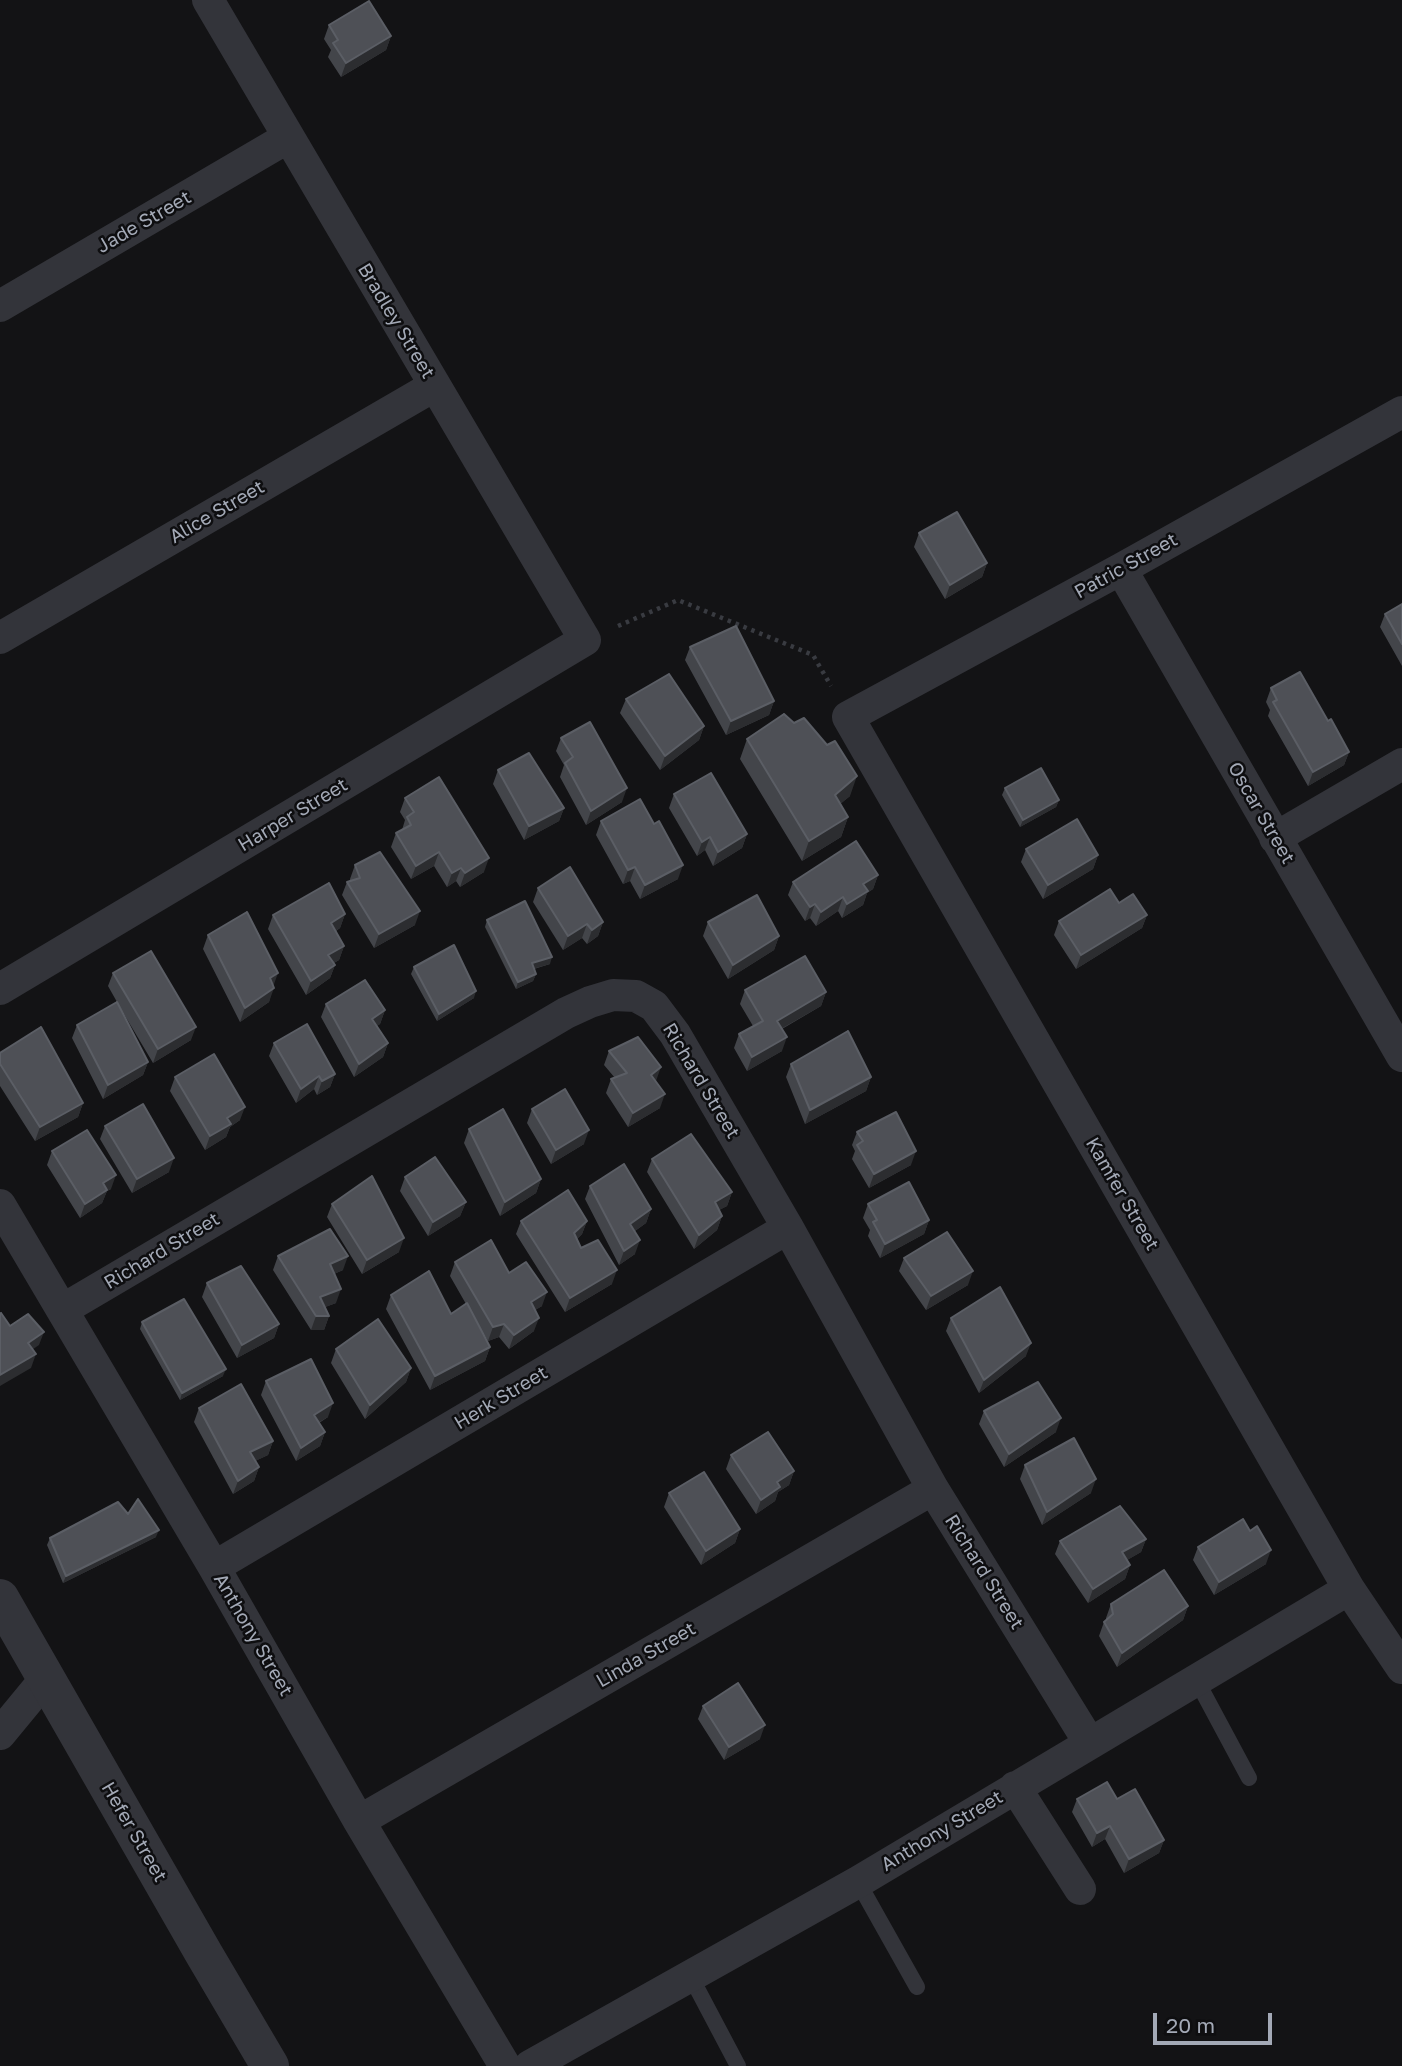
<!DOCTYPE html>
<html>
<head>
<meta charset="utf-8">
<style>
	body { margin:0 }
	#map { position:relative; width:1402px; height:2066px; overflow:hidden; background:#131315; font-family:"Golos Text",sans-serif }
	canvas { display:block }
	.scale { position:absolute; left:1153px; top:2013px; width:119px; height:32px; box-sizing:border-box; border:4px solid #a3a9b6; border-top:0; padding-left:9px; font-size:21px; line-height:24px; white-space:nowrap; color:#a3a9b6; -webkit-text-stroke:5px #0e0e10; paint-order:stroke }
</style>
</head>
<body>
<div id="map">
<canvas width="1402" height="2066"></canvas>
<div class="scale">20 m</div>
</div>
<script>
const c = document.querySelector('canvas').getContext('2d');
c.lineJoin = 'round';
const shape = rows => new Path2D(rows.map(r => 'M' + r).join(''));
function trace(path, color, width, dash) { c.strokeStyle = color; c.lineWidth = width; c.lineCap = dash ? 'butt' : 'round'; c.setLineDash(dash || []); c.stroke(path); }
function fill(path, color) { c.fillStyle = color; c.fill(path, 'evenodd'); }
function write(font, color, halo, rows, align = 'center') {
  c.font = font + ' "Golos Text",sans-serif'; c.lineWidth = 5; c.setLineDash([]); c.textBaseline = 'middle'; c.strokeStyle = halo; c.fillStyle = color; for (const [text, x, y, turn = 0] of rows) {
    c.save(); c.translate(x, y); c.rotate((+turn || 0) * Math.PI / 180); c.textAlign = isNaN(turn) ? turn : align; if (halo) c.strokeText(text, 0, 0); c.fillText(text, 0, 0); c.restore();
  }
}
trace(shape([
	[618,626,678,600,813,655,831,686]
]), '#393b41', 4.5, [3.5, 5]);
trace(shape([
	[1197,1681,1249,1778],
	[858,1882,917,1987],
	[691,1977,738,2066]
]), '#33343a', 16);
trace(shape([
	[0,306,287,138],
	[1402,412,1121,569,848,717,1349,1589,1402,1668],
	[1121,569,1402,1056],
	[0,638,434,386],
	[1275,838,1402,764],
	[0,989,585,640,208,0],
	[0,1205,214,1567,359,1821,505,2066],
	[62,1310,566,1013,590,1002,613,995,636,996,654,1006,675,1034,788,1228,933,1489,1089,1742],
	[214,1567,788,1228],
	[0,1734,47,1677],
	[1015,1787,1080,1889],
	[359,1821,933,1489],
	[530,2066,858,1882,1349,1589]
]), '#33343a', 32);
trace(shape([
	[0,1598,204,1954,270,2066]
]), '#33343a', 38);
fill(shape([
	[329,25,391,36,386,50,341,77,328,57,331,50,324,39],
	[919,533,987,563,982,577,945,599,914,547],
	[1402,604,1402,666,1380,627,1385,614],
	[690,647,774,701,769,715,726,735,685,660],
	[1271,688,1328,721,1349,752,1344,765,1308,786,1268,716,1270,710,1266,702],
	[626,699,704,726,699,740,660,770,620,713],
	[561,738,622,802,586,825,560,777,564,765,556,751],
	[747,739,850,796,840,804,848,817,841,837,802,861,740,759],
	[498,770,564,808,559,821,524,840,493,784],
	[1005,788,1059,800,1056,807,1020,827,1002,795],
	[674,794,747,834,742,848,713,866,705,850,697,856,669,808],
	[405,798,484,872,460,887,456,881,447,887,434,866,411,879,391,847,396,833,402,830,405,820,400,812],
	[601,821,678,879,640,899,630,881,623,884,596,835],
	[1026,849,1098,855,1093,869,1043,899,1021,862],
	[355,865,415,925,374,948,342,895,347,882,350,880,350,879],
	[878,875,873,889,867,893,863,905,842,918,838,911,816,926,810,918,805,921,788,895,793,882],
	[538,888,603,922,598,936,587,944,582,938,563,950,533,902],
	[1119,903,1147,915,1142,928,1076,969,1054,935,1059,921],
	[345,914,340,928,336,931,344,946,339,960,334,963,335,965,330,978,306,995,268,929,273,915],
	[487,920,550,964,534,969,536,974,533,981,516,989,485,927],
	[708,922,779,936,774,950,728,979,703,936],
	[208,935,273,986,269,1002,240,1022,203,949],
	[414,967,474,998,437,1021,411,974],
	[113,973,191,1040,153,1063,118,1004,148,1062,143,1075,103,1099,72,1038,77,1025,117,1002,108,986],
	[745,990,826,992,821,1006,782,1029,782,1051,747,1071,734,1048,739,1034,753,1026,740,1004],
	[326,1004,385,1010,380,1024,376,1026,388,1043,383,1057,354,1077,321,1017],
	[274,1043,335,1074,330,1087,317,1095,314,1089,296,1103,269,1056],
	[609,1051,655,1081,660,1108,628,1127,606,1093,611,1079,615,1078,604,1065],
	[0,1053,83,1103,78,1117,35,1141,0,1086],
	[791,1064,871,1077,866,1091,805,1124,786,1077],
	[175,1077,240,1120,230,1127,226,1137,205,1150,170,1091],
	[532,1109,584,1144,551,1164,527,1123],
	[105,1126,169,1172,132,1193,100,1139],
	[469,1129,541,1179,536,1193,500,1216,464,1143],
	[857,1132,911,1165,869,1188,852,1159,855,1151,852,1145],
	[52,1151,111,1189,107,1191,102,1203,80,1218,47,1165],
	[652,1159,732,1192,727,1206,719,1210,722,1216,717,1230,694,1249,647,1172],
	[405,1177,466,1202,460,1216,428,1236,400,1191],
	[590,1186,651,1209,646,1223,635,1231,635,1254,619,1265,585,1199],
	[332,1204,399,1252,362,1274,327,1217],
	[868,1204,929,1220,924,1234,880,1258,868,1236,870,1230,863,1218],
	[521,1221,587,1221,582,1234,577,1239,581,1248,612,1284,565,1312,516,1234],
	[278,1256,343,1270,334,1274,336,1303,325,1307,329,1316,324,1330,311,1330,273,1270],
	[904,1258,968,1285,926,1310,899,1271],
	[455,1262,509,1273,542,1306,535,1310,534,1331,509,1349,499,1337,488,1341,477,1323,490,1347,485,1361,430,1390,386,1309,391,1295,451,1314,466,1304,450,1276],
	[207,1283,279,1324,274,1338,237,1358,202,1297],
	[951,1318,1026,1356,979,1393,946,1331],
	[142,1322,223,1376,180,1400,140,1329],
	[336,1349,411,1368,406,1382,365,1419,331,1363],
	[266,1381,328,1417,319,1423,325,1432,320,1446,296,1461,261,1395],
	[199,1408,273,1441,268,1455,255,1461,259,1467,254,1481,233,1494,194,1422],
	[984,1411,1056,1432,1004,1467,979,1424],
	[731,1455,794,1471,789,1485,778,1492,775,1501,756,1514,726,1469],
	[1025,1465,1091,1493,1042,1525,1020,1479],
	[669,1493,740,1529,735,1543,701,1565,664,1507],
	[128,1514,156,1537,63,1583,47,1545,50,1538],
	[1146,1539,1141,1552,1127,1560,1130,1565,1125,1579,1088,1603,1055,1554,1060,1541],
	[1198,1547,1266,1564,1214,1595,1193,1560],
	[1111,1604,1188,1606,1183,1620,1117,1667,1099,1636,1104,1622,1106,1620,1106,1618],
	[703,1706,760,1739,724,1760,698,1719],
	[1077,1799,1117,1799,1164,1840,1159,1853,1124,1873,1105,1839,1092,1847,1072,1812]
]), '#43454a');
fill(shape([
	[391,36,386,50,341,77,346,63],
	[987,563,982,577,945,599,950,585],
	[774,701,769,715,726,735,731,721],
	[704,726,699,740,660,770,665,756],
	[1349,752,1344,765,1308,786,1313,772],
	[857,776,850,796,827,815,835,795],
	[627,788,622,802,586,825,591,811],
	[1059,800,1056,807,1020,827,1023,820],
	[564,808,559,821,524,840,529,826],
	[848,817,841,837,802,861,809,841],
	[747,834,742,848,713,866,718,852],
	[710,837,705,850,697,856,702,842],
	[439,852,434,866,411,879,416,866],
	[1098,855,1093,869,1043,899,1048,885],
	[489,858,484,872,460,887,465,873],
	[683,865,678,879,640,899,645,885],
	[635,867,630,881,623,884,628,870],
	[461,868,456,881,447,887,452,873],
	[878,875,873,889,867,893,863,905,842,918,847,904,863,884],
	[843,897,838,911,816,926,821,912],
	[815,904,810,918,805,921,810,907],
	[420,911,415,925,374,948,379,934],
	[345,914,340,928,326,937,331,923],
	[1147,915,1142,928,1076,969,1081,955],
	[603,922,598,936,587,944,592,930],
	[587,924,582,938,563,950,568,936],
	[779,936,774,950,728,979,733,965],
	[344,946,339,960,323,969,328,955],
	[552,957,550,964,529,970,532,963],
	[335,965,330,978,306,995,311,981],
	[278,973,273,987,270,978],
	[536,974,533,981,516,989,518,982],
	[274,988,269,1002,240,1022,245,1008],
	[476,991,474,998,437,1021,439,1014],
	[826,992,821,1006,772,1034,777,1021],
	[385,1010,380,1024,367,1033,372,1019],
	[196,1027,191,1040,153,1063,158,1049],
	[787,1037,782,1051,747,1071,752,1057],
	[388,1043,383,1057,354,1077,359,1064],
	[148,1062,143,1075,103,1099,108,1085],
	[661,1067,656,1081,651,1075],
	[335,1074,330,1087,317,1095,322,1081],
	[319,1076,314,1089,296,1103,301,1089],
	[871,1077,866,1091,805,1124,810,1110],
	[665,1094,660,1108,628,1127,633,1113],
	[83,1103,78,1117,35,1141,40,1127],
	[245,1107,240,1120,230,1127,226,1137,205,1150,210,1136,227,1118],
	[589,1130,584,1144,551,1164,556,1150],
	[916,1151,911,1165,869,1188,874,1174],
	[174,1158,169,1172,132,1193,137,1179],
	[116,1175,111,1189,107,1191,102,1203,80,1218,85,1204,103,1183],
	[541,1179,536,1193,500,1216,505,1202],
	[732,1192,727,1206,710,1215,715,1202],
	[466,1202,460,1216,428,1236,433,1222],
	[651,1209,646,1223,625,1238,630,1224],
	[722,1216,717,1230,694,1249,699,1235],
	[929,1220,924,1234,880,1258,885,1244],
	[587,1221,582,1234,569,1247,574,1233],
	[404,1238,399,1252,362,1274,367,1260],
	[640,1240,635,1254,619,1265,624,1251],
	[348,1256,343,1270,325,1278,330,1264],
	[617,1270,612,1284,565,1312,570,1298],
	[973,1271,968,1285,926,1310,931,1296],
	[341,1289,336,1303,315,1311,320,1297],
	[547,1292,542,1306,526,1316,531,1302],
	[316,1316,329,1316,324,1330,311,1330],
	[539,1318,534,1331,509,1349,514,1335],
	[279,1324,274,1338,237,1358,242,1345],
	[504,1324,499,1337,488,1341,493,1327],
	[44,1332,39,1345,23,1356,28,1343],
	[1031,1343,1026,1356,979,1393,984,1380],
	[490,1347,485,1361,430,1390,435,1376],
	[36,1354,31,1368,0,1386,0,1375],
	[411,1368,406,1382,365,1419,370,1405],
	[226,1369,223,1376,180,1400,182,1393],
	[333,1403,328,1417,309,1428,314,1415],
	[1061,1418,1056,1432,1004,1467,1009,1454],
	[325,1432,320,1446,296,1461,301,1448],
	[273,1441,268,1455,245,1466,250,1452],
	[259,1467,254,1481,233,1494,238,1481],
	[794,1471,789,1485,778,1492,775,1501,756,1514,761,1500,777,1482],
	[1096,1479,1091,1493,1042,1525,1047,1512],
	[740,1529,735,1543,701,1565,706,1551],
	[159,1530,156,1537,63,1583,66,1576],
	[1146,1539,1141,1552,1117,1566,1122,1552],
	[1271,1550,1266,1564,1214,1595,1219,1582],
	[1130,1565,1125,1579,1088,1603,1093,1589],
	[1188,1606,1183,1620,1117,1667,1122,1653],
	[765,1725,760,1739,724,1760,729,1747],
	[1110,1826,1105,1839,1092,1847,1097,1833],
	[1164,1840,1159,1853,1124,1873,1129,1859]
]), '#2c2d30');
const building = shape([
	[369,1,391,36,346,63,333,43,338,40,329,25,369,1],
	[957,512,987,563,950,585,919,533,957,512],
	[1402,604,1402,644,1385,614,1402,604],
	[736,626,774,701,731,721,690,647,736,626],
	[1300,672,1328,721,1331,719,1349,752,1313,772,1273,702,1277,700,1271,688,1300,672],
	[669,674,704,726,665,756,626,699,669,674],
	[784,714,794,723,804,718,827,745,835,741,857,776,835,795,848,817,809,841,747,739,784,714],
	[590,722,627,788,591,811,565,763,573,757,561,738,590,722],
	[529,753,564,808,529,826,498,770,529,753],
	[1041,768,1059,800,1023,820,1005,788,1041,768],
	[711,773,747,834,718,852,710,837,702,842,674,794,711,773],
	[439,777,489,858,465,873,461,868,452,873,439,852,416,866,396,833,411,825,407,817,414,812,405,798,439,777],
	[640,799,654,824,659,821,683,865,645,885,635,867,628,870,601,821,640,799],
	[1077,819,1098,855,1048,885,1026,849,1077,819],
	[856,841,878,875,863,884,868,891,847,904,843,897,821,912,815,904,810,907,793,882,856,841],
	[380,852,420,911,379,934,347,882,360,878,355,865,380,852],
	[570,867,603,922,592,930,587,924,568,936,538,888,570,867],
	[329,883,345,914,331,923,344,946,328,955,335,965,311,981,273,915,329,883],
	[1110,889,1119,903,1133,894,1147,915,1081,955,1059,921,1110,889],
	[757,895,779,936,733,965,708,922,757,895],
	[525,901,552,957,532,963,536,974,518,982,487,920,525,901],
	[247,912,278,973,270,978,274,988,245,1008,208,935,247,912],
	[454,945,476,991,439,1014,414,967,454,945],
	[151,951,196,1027,158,1049,113,973,151,951],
	[805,956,826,992,777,1021,787,1037,752,1057,739,1034,763,1021,745,990,805,956],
	[365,980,385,1010,372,1019,388,1043,359,1064,326,1004,365,980],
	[117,1002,148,1062,108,1085,77,1025,117,1002],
	[307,1024,335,1074,322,1081,319,1076,301,1089,274,1043,307,1024],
	[41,1027,83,1103,40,1127,0,1064,0,1053,41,1027],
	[848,1031,871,1077,810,1110,791,1064,848,1031],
	[638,1037,661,1067,651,1075,665,1094,633,1113,611,1079,627,1073,609,1051,638,1037],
	[214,1054,245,1107,227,1118,231,1124,210,1136,175,1077,214,1054],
	[565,1089,589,1130,556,1150,532,1109,565,1089],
	[143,1104,174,1158,137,1179,105,1126,143,1104],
	[503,1109,541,1179,505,1202,469,1129,503,1109],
	[896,1112,916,1151,874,1174,857,1145,863,1141,857,1132,896,1112],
	[87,1130,116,1175,103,1183,107,1190,85,1204,52,1151,87,1130],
	[691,1134,732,1192,715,1202,722,1216,699,1235,652,1159,691,1134],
	[435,1157,466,1202,433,1222,405,1177,435,1157],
	[624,1164,651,1209,630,1224,640,1240,624,1251,590,1186,624,1164],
	[372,1176,404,1238,367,1260,332,1204,372,1176],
	[909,1182,929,1220,885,1244,873,1222,877,1220,868,1204,909,1182],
	[568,1190,587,1221,574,1233,581,1248,598,1240,617,1270,570,1298,521,1221,568,1190],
	[330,1229,348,1256,330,1264,341,1289,320,1297,329,1316,316,1316,278,1256,330,1229],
	[947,1232,973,1271,931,1296,904,1258,947,1232],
	[491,1240,509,1273,526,1262,547,1292,531,1302,539,1318,514,1335,504,1324,493,1327,455,1262,491,1240],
	[241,1266,279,1324,242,1345,207,1283,241,1266],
	[429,1271,451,1314,467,1303,490,1347,435,1376,391,1295,429,1271],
	[1000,1287,1031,1343,984,1380,951,1318,1000,1287],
	[184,1299,226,1369,182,1393,142,1322,184,1299],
	[1,1313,10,1326,28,1314,44,1332,28,1343,36,1354,0,1375,0,1314,1,1313],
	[378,1319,411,1368,370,1405,336,1349,378,1319],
	[311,1359,333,1403,314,1415,325,1432,301,1448,266,1381,311,1359],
	[1038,1382,1061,1418,1009,1454,984,1411,1038,1382],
	[241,1384,273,1441,250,1452,259,1467,238,1481,199,1408,241,1384],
	[768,1432,794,1471,777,1482,780,1487,761,1500,731,1455,768,1432],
	[1074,1438,1096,1479,1047,1512,1025,1465,1074,1438],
	[704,1472,740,1529,706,1551,669,1493,704,1472],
	[138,1499,159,1530,66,1576,50,1538,118,1502,128,1514,138,1499],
	[1120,1506,1146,1539,1122,1552,1130,1565,1093,1589,1060,1541,1120,1506],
	[1243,1519,1250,1531,1257,1526,1271,1550,1219,1582,1198,1547,1243,1519],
	[1164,1570,1188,1606,1122,1653,1104,1622,1113,1614,1111,1604,1164,1570],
	[738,1683,765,1725,729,1747,703,1706,738,1683],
	[1107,1782,1117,1799,1135,1789,1164,1840,1129,1859,1110,1826,1097,1833,1077,1799,1107,1782]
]);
fill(building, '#4e5056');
trace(building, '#5b5e65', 2);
write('19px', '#a3a9b6', '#0e0e10', [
	["Jade Street",144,222,-30],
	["Bradley Street",396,321,59],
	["Alice Street",217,512,-30],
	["Patric Street",1126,566,-29],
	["Oscar Street",1261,813,60],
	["Harper Street",293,815,-31],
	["Richard Street",701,1081,59],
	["Kamfer Street",1122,1194,60],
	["Richard Street",162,1251,-31],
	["Herk Street",501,1398,-31],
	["Richard Street",984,1572,58],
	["Anthony Street",253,1635,60],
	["Linda Street",646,1655,-30],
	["Anthony Street",942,1831,-31],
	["Hefer Street",134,1832,60]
]);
</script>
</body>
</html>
